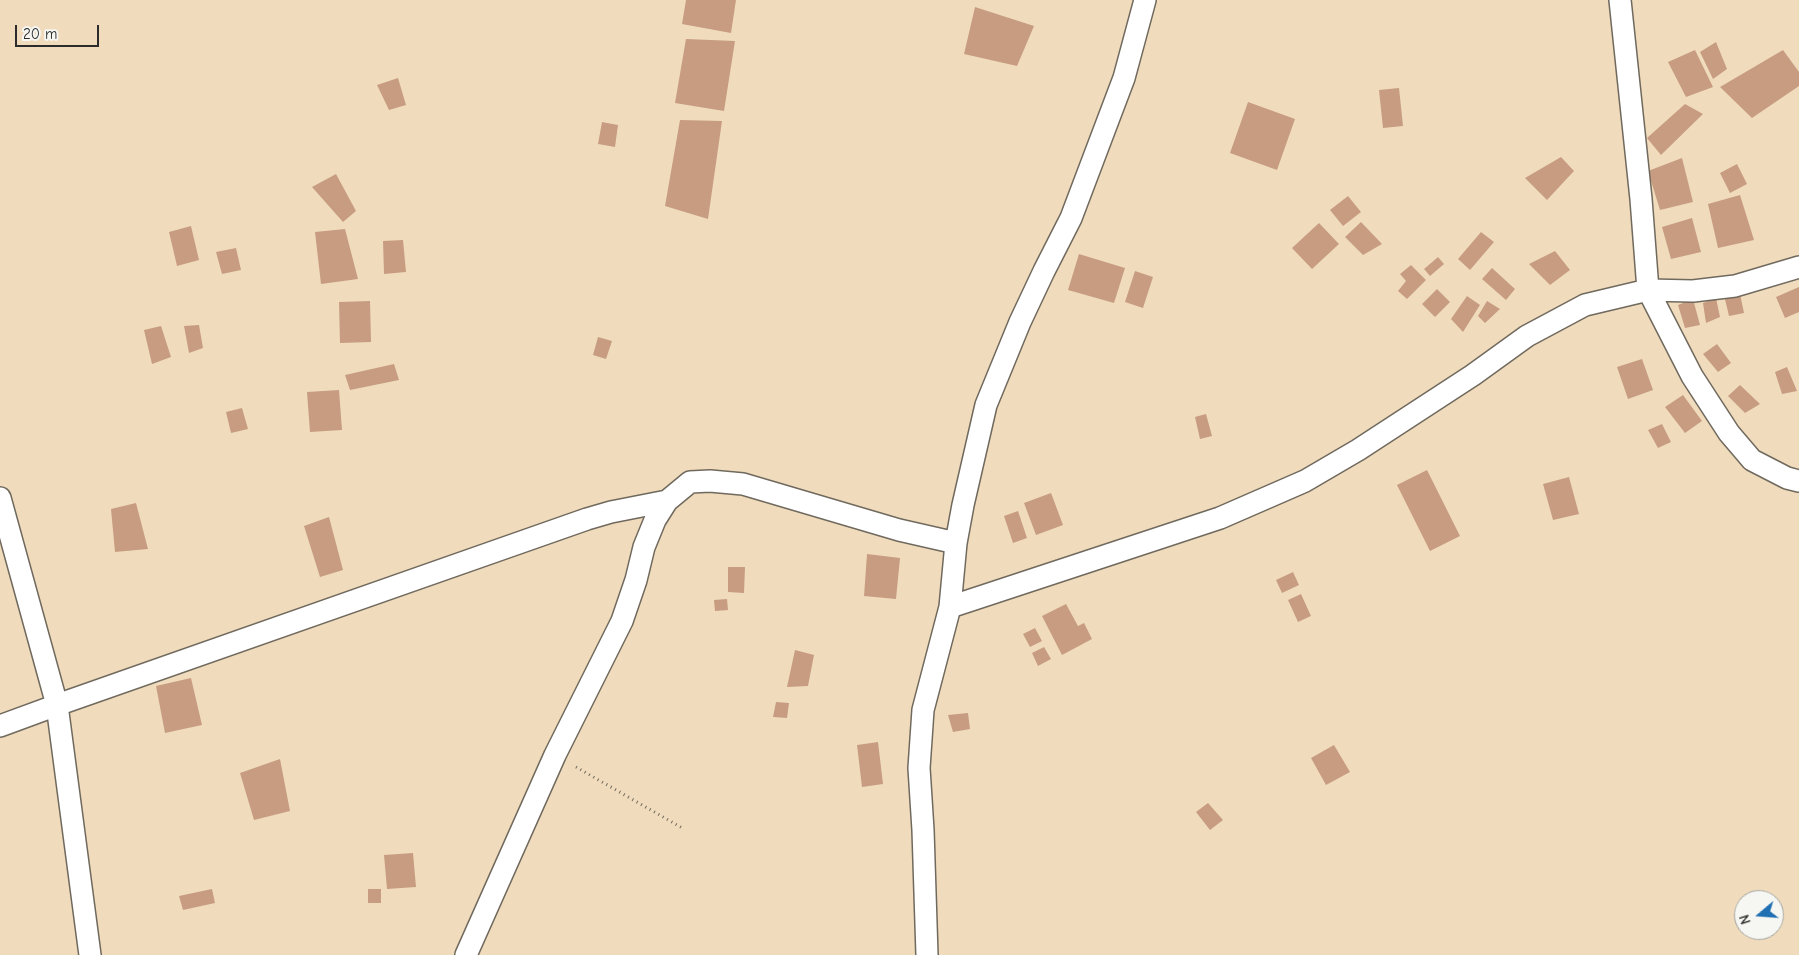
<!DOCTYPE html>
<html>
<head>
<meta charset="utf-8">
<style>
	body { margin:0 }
	#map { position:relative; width:1799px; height:955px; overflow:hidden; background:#f0dcbc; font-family:"Comic Neue",sans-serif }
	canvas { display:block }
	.north { position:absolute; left:1734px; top:890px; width:50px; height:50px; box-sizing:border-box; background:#f6f6f2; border:1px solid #a5a5a2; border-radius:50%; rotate:252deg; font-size:14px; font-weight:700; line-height:20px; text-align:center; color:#2b2b2b }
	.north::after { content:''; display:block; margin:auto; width:18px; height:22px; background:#1f6fb2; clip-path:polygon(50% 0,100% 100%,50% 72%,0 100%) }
	.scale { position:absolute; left:15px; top:25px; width:84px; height:22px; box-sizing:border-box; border:2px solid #2b2b2b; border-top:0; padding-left:6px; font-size:15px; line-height:18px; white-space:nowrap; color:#2b2b2b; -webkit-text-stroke:4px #f6f6f2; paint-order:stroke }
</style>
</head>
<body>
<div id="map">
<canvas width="1799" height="955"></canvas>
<div class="north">N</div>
<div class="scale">20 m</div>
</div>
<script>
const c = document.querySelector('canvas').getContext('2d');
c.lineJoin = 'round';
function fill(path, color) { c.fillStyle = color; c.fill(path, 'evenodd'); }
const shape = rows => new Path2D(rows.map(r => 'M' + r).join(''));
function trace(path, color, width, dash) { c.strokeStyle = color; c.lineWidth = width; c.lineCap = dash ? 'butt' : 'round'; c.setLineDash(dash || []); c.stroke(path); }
fill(shape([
	[686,0,736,0,731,33,682,24],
	[975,7,1034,26,1017,66,964,54],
	[686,39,735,41,724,111,675,103],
	[1716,42,1727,69,1713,79,1700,52],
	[1695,50,1713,87,1686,97,1668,62],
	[1783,50,1799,72,1799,86,1752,118,1720,87],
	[398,78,406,105,389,110,377,85],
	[1399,88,1403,126,1383,128,1379,90],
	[1248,102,1295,119,1277,170,1230,153],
	[1685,104,1703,114,1661,155,1647,138],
	[680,120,722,121,708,219,665,206],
	[602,122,618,125,615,147,598,144],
	[1561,157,1574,171,1547,200,1525,178],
	[1682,158,1693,202,1660,210,1648,171],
	[1737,164,1747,184,1730,193,1720,173],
	[336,174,356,211,343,222,312,187],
	[1740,195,1754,240,1718,248,1708,204],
	[1348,196,1361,212,1343,226,1330,210],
	[1692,218,1701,252,1671,259,1662,227],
	[1361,222,1382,244,1363,255,1345,237],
	[1319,223,1339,244,1312,269,1292,248],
	[191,226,199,260,177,266,169,232],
	[345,229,358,279,321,284,315,232],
	[1481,232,1494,242,1470,270,1458,259],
	[403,240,406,272,384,274,383,241],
	[236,248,241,270,222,274,216,252],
	[1555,251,1570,270,1550,285,1529,264],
	[1079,254,1125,268,1114,303,1068,290],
	[1438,257,1444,264,1430,276,1424,269],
	[1411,265,1426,280,1407,299,1398,291,1406,281,1400,274],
	[1492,268,1515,289,1506,300,1482,279],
	[1135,271,1153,277,1143,308,1125,302],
	[1799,287,1799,312,1785,318,1776,297],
	[1437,289,1450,302,1435,317,1422,304],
	[1739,289,1744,313,1729,316,1724,295],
	[1467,296,1480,305,1463,332,1451,319],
	[1716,298,1720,317,1706,323,1703,303],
	[1693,299,1700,325,1685,328,1678,305],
	[370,301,371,342,340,343,339,302],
	[1487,301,1500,309,1485,323,1478,316],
	[199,325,203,348,189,353,184,326],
	[161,326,171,357,152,364,144,330],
	[598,337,612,341,606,359,593,355],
	[1717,344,1731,363,1718,372,1703,354],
	[1642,359,1653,390,1628,399,1617,367],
	[394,364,399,380,350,390,345,375],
	[1787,367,1797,391,1782,394,1775,372],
	[1740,385,1760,404,1745,413,1728,396],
	[339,390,342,430,310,432,307,392],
	[1683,395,1702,421,1685,433,1665,407],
	[242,408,248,429,231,433,226,412],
	[1206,414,1212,436,1200,439,1195,417],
	[1662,424,1671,442,1658,448,1648,430],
	[1427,470,1460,536,1430,551,1397,485],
	[1569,477,1579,514,1553,520,1543,484],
	[1051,493,1063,525,1036,535,1024,503],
	[136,503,148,549,115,552,111,509],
	[1018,511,1027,538,1013,543,1004,516],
	[329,517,343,570,320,577,304,526],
	[867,554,900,558,896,599,864,596],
	[728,567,745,567,744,593,728,592],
	[1293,572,1299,585,1282,593,1276,580],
	[1301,594,1311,616,1298,622,1288,600],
	[727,599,728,610,715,611,714,600],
	[1066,604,1078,626,1084,623,1092,639,1062,655,1042,616],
	[1035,628,1042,641,1030,647,1023,634],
	[1044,647,1051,659,1038,666,1032,653],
	[795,650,814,655,808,686,787,687],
	[191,678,202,725,165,733,156,686],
	[776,702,789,703,787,718,773,717],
	[968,713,970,729,953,732,948,715],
	[878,742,883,784,862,787,857,745],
	[1334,745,1350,772,1326,785,1311,758],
	[280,759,290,811,254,820,240,773],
	[1208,803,1223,820,1210,830,1196,812],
	[413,853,416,887,387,889,384,855],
	[212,889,215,903,183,910,179,896],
	[368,889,381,889,381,903,368,903]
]), '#c79c80');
const street = shape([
	[1620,0,1641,199,1648,290,1692,376,1729,433,1752,460,1787,478,1799,481],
	[0,498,57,705,90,955],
	[950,607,1220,518,1305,481,1358,450,1473,375,1527,336,1585,305,1648,290,1693,291,1735,286,1799,267],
	[0,726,57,705,587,519,611,512,667,501],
	[466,955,555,755,622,621,636,580,644,547,655,520,667,501,690,482,710,481,743,484,899,530,956,543],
	[927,955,923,830,919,768,923,710,950,607,956,543,963,505,986,405,1020,322,1044,271,1071,218,1124,78,1145,0]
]);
trace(street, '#70695e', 24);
trace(shape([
	[576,767,684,829]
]), '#70695e', 3, [1, 4]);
trace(street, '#fff', 21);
</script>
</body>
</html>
